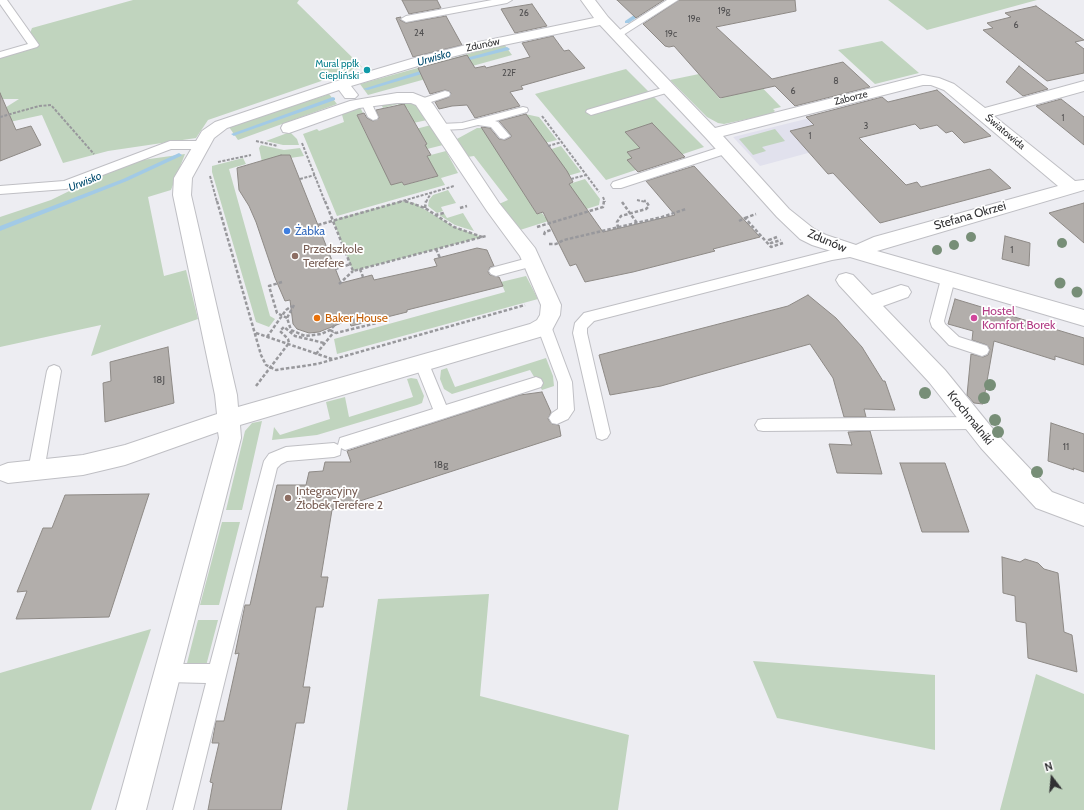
<!DOCTYPE html>
<html>
<head>
<meta charset="utf-8">
<style>
	body { margin:0 }
	#map { position:relative; width:1084px; height:810px; overflow:hidden; background:#ededf2; font-family:Cabin,sans-serif }
	canvas { display:block }
	.north { position:absolute; left:1032px; top:758px; width:40px; height:40px; -webkit-text-stroke:3px #fff; paint-order:stroke; rotate:344deg; font-size:11px; font-weight:700; line-height:16px; text-align:center; color:#313133 }
	.north::after { content:''; display:block; margin:auto; width:14px; height:18px; background:#313133; clip-path:polygon(50% 0,100% 100%,50% 72%,0 100%) }
</style>
</head>
<body>
<div id="map">
<canvas width="1084" height="810"></canvas>
<div class="north">N</div>
</div>
<script>
const c = document.querySelector('canvas').getContext('2d');
c.lineJoin = 'round';
function fill(path, color) { c.fillStyle = color; c.fill(path, 'evenodd'); }
const shape = rows => new Path2D(rows.map(r => 'M' + r).join(''));
function trace(path, color, width, dash) { c.strokeStyle = color; c.lineWidth = width; c.lineCap = dash ? 'butt' : 'round'; c.setLineDash(dash || []); c.stroke(path); }
function write(font, color, halo, rows, align = 'center') {
  c.font = font + ' Cabin,sans-serif'; c.lineWidth = 3.5; c.setLineDash([]); c.textBaseline = 'middle'; c.strokeStyle = halo; c.fillStyle = color; for (const [text, x, y, turn = 0] of rows) {
    c.save(); c.translate(x, y); c.rotate((+turn || 0) * Math.PI / 180); c.textAlign = isNaN(turn) ? turn : align; if (halo) c.strokeText(text, 0, 0); c.fillText(text, 0, 0); c.restore();
  }
}
fill(shape([
	[818,116,845,143,760,166,733,137]
]), '#e1e1ed');
fill(shape([
	[133,0,299,0,297,3,362,67,208,120,196,138,108,151,63,163,42,115,5,123,0,111,19,99,0,99,0,53,25,46,32,28],
	[888,0,1037,0,927,30],
	[882,41,919,73,875,84,838,50],
	[504,44,512,55,368,95,360,84],
	[626,69,704,147,606,180,535,94],
	[748,73,781,107,773,109,775,111,771,114,724,124,718,123,707,117,670,80,699,74,720,99,722,98,720,96,743,93],
	[329,94,337,104,238,140,229,127],
	[407,101,417,105,427,120,409,124,410,114,407,108,401,110,398,104,383,108,381,104],
	[360,107,363,113,357,115,367,136,376,144,371,145,377,144,379,149,374,152,380,150,382,155,377,157,382,156,404,185,432,178,427,156,446,151,458,173,441,178,445,185,337,216,303,134,317,129,319,131,344,122,341,111],
	[525,114,539,117,557,140,541,144,535,128,509,134,503,124,505,120],
	[431,125,443,145,423,150,421,146,427,144,412,130],
	[477,128,483,128,537,214,542,213,545,217,580,206,569,184,585,179,600,199,599,205,520,230,499,204,508,200,474,156,467,157,455,140],
	[775,129,785,141,762,147,766,151,753,155,739,139],
	[290,132,297,139,299,145,283,145,266,141],
	[261,145,284,150,300,148,304,156,262,162,259,148],
	[561,146,581,172,564,177,545,151],
	[185,154,171,190,148,197,164,276,186,270,198,319,91,356,101,325,0,347,0,217,51,200,108,172,114,164],
	[243,158,246,164,229,169,270,316,275,319,269,327,256,322,212,172,212,166],
	[448,190,456,203,441,207,443,211,437,213,428,206,429,200,433,195],
	[401,201,414,203,454,227,482,237,353,271,333,220],
	[444,213,447,218,463,213,474,231,455,225,439,215],
	[526,276,538,299,337,354,334,339,505,292,501,282],
	[546,358,553,376,554,386,542,390,530,370,452,394,444,389,440,379,441,370,447,368,455,387],
	[411,378,417,379,424,396,422,403,417,405,317,435,272,440,274,427,280,435,330,419,326,402,345,397,349,417,413,397,407,379],
	[262,421,242,510,226,510,245,431,252,423],
	[222,522,240,522,219,605,200,605],
	[489,594,480,696,629,735,618,810,347,810,378,599],
	[198,620,218,620,206,666,186,667],
	[151,629,91,810,0,810,0,673],
	[753,661,935,675,935,750,777,718],
	[1036,674,1084,694,1084,810,1000,810]
]), '#c0d4be');
fill(shape([
	[657,0,662,0,629,23,625,23,625,21,657,0],
	[507,47,510,49,509,50,458,63,455,61,507,47],
	[430,68,432,69,432,71,368,90,363,89,430,68],
	[333,97,335,98,335,100,236,135,234,136,231,134,333,97],
	[179,153,182,155,181,156,127,181,0,231,0,226,123,179,179,153]
]), '#a2cae6');
const building = shape([
	[402,0,437,0,441,8,409,14,402,0],
	[617,0,664,0,636,18,617,0],
	[679,0,795,0,796,11,716,27,772,79,843,62,870,87,795,106,775,86,720,98,674,46,669,47,665,46,643,24,679,0],
	[532,4,547,26,515,33,501,9,532,4],
	[1036,6,1084,40,1075,42,1084,49,1084,73,1047,81,983,30,993,28,987,23,1011,17,1005,13,1036,6],
	[446,16,462,45,413,57,396,18,401,17,400,20,406,23,446,16],
	[553,36,564,51,569,50,585,68,521,86,523,89,510,92,520,106,475,118,467,105,452,106,439,109,435,102,449,97,451,93,449,91,445,90,430,94,418,68,467,55,475,68,485,66,486,68,530,57,522,43,553,36],
	[1019,66,1048,89,1023,96,1006,82,1019,66],
	[937,90,991,136,964,143,952,131,946,133,937,125,920,129,915,124,859,138,906,185,917,182,921,187,990,169,1011,188,880,223,833,173,828,174,790,131,814,125,806,117,882,97,888,102,937,90],
	[0,93,16,130,31,126,41,145,0,161,0,93],
	[1061,99,1084,117,1084,145,1036,106,1061,99],
	[404,104,427,144,425,145,431,155,427,156,438,176,404,185,402,182,391,185,357,115,364,113,367,118,373,121,379,118,376,110,404,104],
	[526,114,567,171,573,182,569,184,603,232,675,215,646,181,694,166,760,237,713,249,715,251,633,272,585,282,576,264,570,266,543,212,537,214,481,127,490,128,499,139,505,140,511,137,511,135,499,121,526,114],
	[652,123,685,157,638,172,627,160,632,158,627,152,640,148,625,132,652,123],
	[281,155,290,155,341,283,372,275,374,280,437,266,434,259,477,248,487,250,494,266,490,267,488,272,490,275,499,277,503,286,407,310,407,312,351,326,349,320,319,332,309,333,297,329,293,324,290,300,285,301,275,278,256,222,249,206,239,190,237,168,281,155],
	[1084,203,1084,243,1049,213,1084,203],
	[1005,236,1030,243,1029,266,1002,259,1005,236],
	[808,295,836,318,862,347,883,381,885,381,895,410,864,409,866,417,844,417,833,378,810,344,661,386,610,395,599,355,788,306,808,295],
	[955,299,1084,338,1084,365,1055,356,1055,360,994,341,983,404,974,403,967,395,971,354,983,357,988,355,990,349,987,345,972,340,973,331,948,324,955,299],
	[168,347,174,403,105,422,103,383,111,381,110,362,168,347],
	[542,392,551,412,548,419,552,424,559,425,561,436,332,510,321,577,328,577,323,607,316,607,303,687,310,687,304,723,296,723,281,810,208,810,213,783,210,782,219,743,212,743,216,721,224,721,239,653,235,654,245,605,250,605,277,485,306,485,309,472,323,471,325,462,351,462,347,451,520,395,542,392],
	[1051,423,1084,434,1084,472,1073,468,1074,470,1048,461,1051,423],
	[870,431,882,474,837,473,829,444,852,445,848,432,870,431],
	[900,463,945,463,969,532,922,532,900,463],
	[149,494,109,617,16,619,27,591,17,592,43,528,52,528,65,495,149,494],
	[1002,557,1020,562,1025,559,1038,563,1044,569,1058,573,1064,632,1072,635,1077,672,1028,658,1026,623,1016,621,1015,596,1003,593,1002,557]
]);
fill(building, '#b2aeab');
trace(building, '#8e8a86', 1);
const lane = shape([
	[0,0,7,0,39,45,37,47,0,58,0,52,28,44,0,4,0,0],
	[492,0,512,0,507,3,406,22,401,19,406,16,492,0],
	[667,0,678,0,620,37,614,37,612,35,667,0],
	[669,86,673,87,674,89,673,91,591,115,586,112,587,110,669,86],
	[445,91,449,92,450,94,449,96,422,105,417,102,418,100,445,91],
	[366,99,371,102,378,117,377,119,373,120,368,117,361,102,366,99],
	[523,107,527,108,528,110,527,112,495,121,498,122,510,136,504,139,500,138,491,127,478,125,462,129,441,130,435,127,441,124,462,123,523,107],
	[170,141,202,141,208,145,202,149,171,149,66,189,0,194,0,186,64,181,170,141],
	[727,145,731,146,733,149,731,152,621,188,613,188,611,185,613,182,727,145],
	[857,247,862,249,863,252,862,255,832,260,594,321,587,328,587,333,610,433,607,438,602,440,597,438,573,333,575,323,584,313,832,250,857,247],
	[532,257,537,259,538,262,537,265,496,276,491,274,489,271,491,268,532,257],
	[948,274,953,276,955,279,944,321,945,324,959,337,987,346,989,350,987,354,982,356,949,345,932,327,930,321,941,279,943,276,948,274],
	[544,321,549,322,551,326,572,382,574,410,568,419,557,424,552,423,549,418,552,413,558,409,558,382,537,326,539,322,544,321],
	[422,358,427,360,429,364,446,405,536,377,541,379,543,383,541,387,442,419,345,450,341,448,340,455,334,457,287,461,281,464,277,468,193,810,173,810,206,683,167,682,160,680,158,673,160,666,167,664,210,664,264,461,269,454,286,447,334,443,338,445,340,438,433,409,415,364,417,360,422,358],
	[54,365,59,367,61,371,44,471,42,476,36,478,30,476,28,471,47,371,49,367,54,365],
	[975,417,980,418,983,423,980,428,975,429,763,431,758,430,755,425,758,420,763,419,975,417]
]);
const street = shape([
	[581,0,595,0,608,17,715,128,923,75,939,78,954,84,985,108,1084,81,1084,91,994,116,1075,181,1084,180,1084,190,877,251,1084,310,1084,326,850,257,812,245,800,239,777,217,706,138,600,25,475,51,428,63,351,86,358,95,355,98,345,98,339,90,227,128,214,138,192,178,191,195,237,395,238,407,530,324,537,320,540,315,541,305,520,256,487,211,416,105,411,103,397,103,359,108,289,133,283,132,281,128,283,124,350,101,397,93,413,93,428,99,433,104,499,203,535,248,561,305,560,315,551,332,543,336,240,425,241,438,146,810,116,810,219,438,218,432,125,465,83,475,8,483,0,480,0,466,8,463,83,455,125,445,217,414,215,395,173,195,174,178,202,131,215,122,337,81,418,57,474,43,594,18,581,0],
	[923,85,931,85,944,90,1058,186,874,237,856,245,826,235,814,229,789,209,723,136,923,85],
	[846,273,853,275,872,295,901,285,908,287,911,292,908,297,883,306,945,370,997,434,1052,492,1084,504,1084,526,1036,508,981,448,929,382,839,285,836,280,839,275,846,273]
]);
trace(lane, '#bfbfc4', 2);
trace(street, '#bfbfc4', 2);
trace(shape([
	[542,116,599,192],
	[0,117,39,106,51,105,94,154],
	[256,141,278,146],
	[302,143,325,202],
	[548,146,562,142],
	[218,162,251,155],
	[210,176,217,202],
	[300,179,315,175],
	[571,179,586,175],
	[603,197,605,202],
	[637,200,646,202],
	[405,201,407,202],
	[399,202,454,186],
	[426,202,431,193]
]), '#98989c', 2, [3, 1.5]);
trace(shape([
	[217,201,261,355,266,365,276,370,317,364,525,305],
	[325,201,353,271,486,236],
	[405,201,425,208,454,227,482,237],
	[622,202,637,223],
	[425,208,426,201],
	[460,208,467,206],
	[435,215,444,213],
	[745,218,756,214],
	[739,221,745,218,771,247,783,243],
	[318,225,403,201],
	[537,227,603,207,604,201],
	[618,228,617,222,621,216,646,209,649,206,646,201,644,201],
	[544,235,545,232,551,230],
	[777,237,769,240,771,243,781,240],
	[549,244,556,244,564,240,662,217,686,209],
	[436,249,440,258],
	[335,269,351,264],
	[360,269,363,277],
	[282,282,269,286,277,313,287,318],
	[339,284,353,271],
	[294,305,287,318,291,330,305,336,321,334,330,330,339,321],
	[330,330,336,333,389,320],
	[256,333,332,359],
	[267,337,286,310,292,306],
	[316,354,334,332],
	[256,386,289,343,288,339,280,331,284,327,295,336,324,343]
]), '#98989c', 2.5, [3.5, 2]);
fill(lane, '#fff');
fill(street, '#fff');
c.fillStyle = '#778e77';
for (const [x, y, r] of [
	[971,237,5],
	[1062,243,5],
	[954,245,5],
	[937,250,5],
	[1060,283,5.5],
	[1077,292,5.5],
	[990,385,6],
	[925,393,6],
	[984,398,6],
	[995,420,6],
	[998,432,6],
	[1037,472,6]
]) { c.beginPath(); c.arc(x, y, r, 0, 2 * Math.PI); c.fill(); }
for (const [x, y, r, color] of [
	[367,70,4,"#0f9aa8"],
	[287,231,4,"#3f7fe0"],
	[295,256,4,"#8d6e63"],
	[317,318,4,"#e8710a"],
	[974,318,4,"#d1479c"],
	[288,498,4,"#8d6e63"]
]) { const dot = new Path2D(); dot.arc(x, y, r, 0, 2 * Math.PI); c.fillStyle = color; c.fill(dot); trace(dot, '#fff', 1.5); }
write('9px', '#515051', null, [
	["19g",724,11],
	["26",524,13],
	["19e",694,19],
	["6",1016,25],
	["24",419,33],
	["19c",671,34],
	["22F",509,73],
	["8",836,81],
	["6",793,91],
	["1",1063,118],
	["3",866,126],
	["1",810,136]
]);
write('10px', '#313133', '#fff', [
	["Zdunów",483,45,-12],
	["Zaborze",851,98,-14],
	["Światowida",1005,132,40]
]);
write('10px', '#0d838f', '#fff', [
	["Mural ppłk",359,64],
	["Ciepliński",359,76]
], 'right');
write('10px', '#515051', null, [
	["1",1012,250],
	["18J",159,380],
	["11",1066,447],
	["18g",441,465]
]);
write('italic 11px', '#004b6e', '#fff', [
	["Urwisko",434,58,-16],
	["Urwisko",85,182,-22]
]);
write('12px', '#313133', '#fff', [
	["Stefana Okrzei",970,216,-16],
	["Zdunów",827,241,23],
	["Krochmalniki",970,418,51]
]);
write('12px', '#366cbe', '#fff', [
	["Żabka",295,231]
], 'left');
write('12px', '#785e54', '#fff', [
	["Przedszkole",303,249],
	["Terefere",303,263],
	["Integracyjny",296,491],
	["Żłobek Terefere 2",296,505]
], 'left');
write('12px', '#b23c85', '#fff', [
	["Hostel",982,311],
	["Komfort Borek",982,325]
], 'left');
write('12px', '#c56008', '#fff', [
	["Baker House",325,318]
], 'left');
</script>
</body>
</html>
